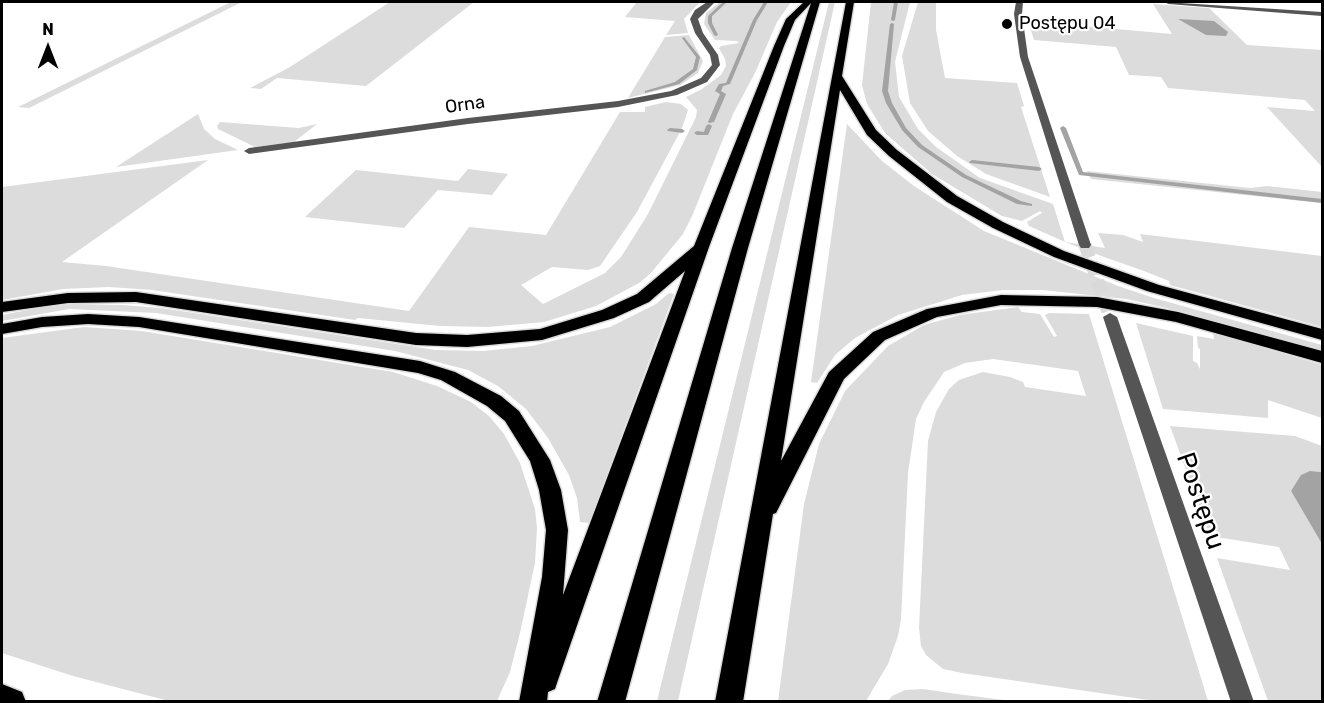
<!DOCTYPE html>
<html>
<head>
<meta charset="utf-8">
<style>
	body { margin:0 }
	#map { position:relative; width:1324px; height:703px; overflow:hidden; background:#fff; font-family:Rubik,sans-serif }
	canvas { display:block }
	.frame { position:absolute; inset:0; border:3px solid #000; pointer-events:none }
	.north { position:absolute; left:18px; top:18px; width:60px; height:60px; -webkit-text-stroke:4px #fff; paint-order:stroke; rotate:0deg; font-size:16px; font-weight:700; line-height:24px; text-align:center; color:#000 }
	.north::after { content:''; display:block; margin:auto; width:21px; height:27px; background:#000; clip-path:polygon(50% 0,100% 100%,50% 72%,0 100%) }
</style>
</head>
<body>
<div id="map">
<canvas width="1324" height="703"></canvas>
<div class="frame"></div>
<div class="north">N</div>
</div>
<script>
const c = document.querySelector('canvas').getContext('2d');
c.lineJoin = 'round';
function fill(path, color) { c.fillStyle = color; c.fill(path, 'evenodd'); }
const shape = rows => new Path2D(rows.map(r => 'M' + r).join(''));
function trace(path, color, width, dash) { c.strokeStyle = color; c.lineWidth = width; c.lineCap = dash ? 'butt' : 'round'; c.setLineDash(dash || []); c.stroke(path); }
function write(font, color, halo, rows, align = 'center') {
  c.font = font + ' Rubik,sans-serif'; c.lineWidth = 4.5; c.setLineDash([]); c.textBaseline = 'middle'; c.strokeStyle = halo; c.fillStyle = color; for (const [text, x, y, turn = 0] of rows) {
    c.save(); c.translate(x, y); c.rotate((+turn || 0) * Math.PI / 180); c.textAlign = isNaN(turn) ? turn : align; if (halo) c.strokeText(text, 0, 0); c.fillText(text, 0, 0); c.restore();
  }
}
fill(shape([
	[231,2,242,2,29,108,18,107],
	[390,2,474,2,366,86,277,78,261,89,250,88,290,67],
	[637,2,700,2,684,19,688,33,666,35,675,21,625,17],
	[720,2,791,2,777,22,755,73,733,114,693,214,683,234,651,273,639,283,596,306,544,322,488,327,440,326,358,318,355,320,152,290,109,287,63,289,2,300,2,187,208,160,62,262,106,266,409,311,469,227,546,235,620,112,645,112,645,107,666,102,681,104,688,110,682,128,637,212,600,266,588,270,552,267,521,285,543,304,605,273,621,257,648,214,696,117,697,110,686,97,702,89,721,75,726,66,725,59,719,48,721,46,739,43,737,41,715,40,704,24,706,13],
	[829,2,835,2,678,701,657,701],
	[871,2,910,2,895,62,899,97,918,129,936,147,980,178,1053,204,1065,242,1105,248,1098,233,1123,235,1143,242,1140,234,1322,256,1322,327,1170,285,1169,281,1144,271,1104,257,1065,242,1029,226,1027,222,1042,213,1040,211,1022,221,1002,216,932,174,885,133,867,104,862,85],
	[918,2,936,2,936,30,945,78,1017,83,1024,106,1021,107,1050,197,986,174,957,156,928,131,910,103,902,56],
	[1153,4,1209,8,1247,45,1322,50,1322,167,1267,107,1315,111,1305,100,1168,88,1161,77,1129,75,1116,47,1034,40,1028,21,1172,34],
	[689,35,703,61,698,73,680,85,628,98,665,37],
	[198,114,204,129,215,139,238,150,116,167],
	[220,122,299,128,317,124,294,142,255,147,218,129,217,126],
	[847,124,882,161,914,186,984,231,1118,286,1154,298,1322,345,1322,352,1167,308,1126,299,1042,290,1003,290,962,295,898,315,855,338,835,355,817,383,811,382],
	[468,169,508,174,492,195,438,190,404,228,305,217,356,170,458,181],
	[1087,171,1250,188,1267,186,1322,192,1322,203,1091,179],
	[669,293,674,294,589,523,580,522,577,498,569,475,548,438,526,409,498,386,468,370,395,351,156,313,69,309,2,321,2,315,38,308,72,304,122,305,161,308,436,350,483,351,532,346,610,327,656,304],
	[1018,307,1022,312,1040,314,1054,337,1057,336,1045,315,1049,313,1089,314,1208,701,1155,701,962,673,943,669,926,655,921,646,919,628,928,441,936,412,949,389,959,380,983,372,1010,377,1023,382,1025,387,1086,396,1078,371,993,359,965,363,944,372,924,402,916,419,908,473,901,619,898,636,888,664,866,701,778,701,804,504,819,444,845,391,888,346,924,325,960,315],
	[1136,323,1193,336,1193,361,1197,363,1200,369,1200,349,1198,348,1197,336,1214,339,1213,333,1322,365,1322,418,1268,400,1268,418,1163,409],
	[84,327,142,331,393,372,437,386,471,402,489,416,504,434,520,463,535,509,537,528,535,563,520,633,510,672,497,701,169,701,73,676,2,653,2,338],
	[1170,426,1295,436,1322,446,1322,472,1310,471,1291,491,1322,544,1322,701,1268,701,1217,558,1290,570,1279,547,1210,536],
	[923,689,957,694,1012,701,888,701,892,696,905,690]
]), '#dcdcdc');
fill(shape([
	[1178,19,1214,21,1228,32,1226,36,1206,35],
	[1310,471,1322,472,1322,544,1291,491,1301,475]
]), '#a3a3a3');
fill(shape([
	[723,2,727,2,712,16,712,23,718,35,716,36,714,35,708,23,708,16,723,2],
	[764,2,768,2,757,20,730,84,723,86,721,91,726,94,714,122,709,123,708,122,720,94,715,91,719,84,726,83,753,20,764,2],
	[894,2,898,2,895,20,893,21,891,20,894,2],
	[892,23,894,24,888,91,892,103,906,128,922,145,966,175,1021,201,1032,204,1032,206,1017,204,962,177,918,147,902,130,886,103,882,91,890,24,892,23],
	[684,37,700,57,697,70,679,84,645,93,645,91,675,82,693,69,696,57,682,38,684,37],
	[709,124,712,126,708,135,697,135,694,133,697,131,704,132,706,126,709,124],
	[1063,126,1066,128,1083,172,1322,199,1322,203,1079,175,1060,128,1063,126],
	[670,128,682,129,685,131,682,133,668,131,667,130,670,128],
	[972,160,1039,167,1042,169,1039,171,970,163,969,162,972,160]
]), '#a3a3a3');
trace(shape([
	[1085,245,1110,317]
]), '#d9d9d9', 13, [13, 6]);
const highway = shape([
	[804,2,820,2,748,248,625,702,597,702,732,248,811,3,795,20,784,46,709,247,558,680,555,689,548,692,547,702,519,702,542,577,546,530,539,490,530,461,505,421,487,406,441,380,418,373,139,327,88,324,42,327,2,334,2,324,42,317,88,314,139,317,420,361,455,372,501,396,519,411,550,460,561,490,568,530,563,595,685,271,649,302,614,318,542,340,467,347,416,345,136,302,68,303,2,312,2,302,68,293,136,292,416,333,467,335,540,329,602,310,637,294,694,246,774,46,786,19,804,2],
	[846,2,854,2,842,76,876,130,897,150,957,196,1003,222,1064,251,1159,285,1322,329,1322,340,1147,291,1054,257,993,228,947,202,889,156,867,135,840,90,781,461,829,372,873,332,927,309,1001,295,1097,297,1178,312,1322,351,1322,363,1176,322,1097,307,1001,305,937,317,885,340,844,379,776,513,773,514,743,702,715,702,846,2],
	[2,684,22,692,26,702,2,702,2,684]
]);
trace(highway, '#dbdbdb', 3);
fill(shape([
	[707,2,715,2,698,19,703,33,718,55,720,65,707,82,677,95,618,107,468,124,249,154,244,151,249,148,468,118,618,101,671,91,701,78,712,65,710,55,695,33,690,19,695,10,707,2],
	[1016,2,1023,2,1022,14,1028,57,1091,245,1089,248,1081,248,1079,245,1020,57,1014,14,1016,2],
	[1165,2,1322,12,1322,16,1168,4,1165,2],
	[1110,313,1117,317,1254,702,1231,702,1103,317,1110,313]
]), '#555');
fill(highway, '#000');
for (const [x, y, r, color] of [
	[1007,24,6,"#000"]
]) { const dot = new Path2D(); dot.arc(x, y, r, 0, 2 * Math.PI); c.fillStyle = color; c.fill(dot); trace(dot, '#fff', 2); }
write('18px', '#000', '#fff', [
	["Postępu 04",1019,24]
], 'left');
write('18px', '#000', '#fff', [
	["Orna",465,105,-8]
]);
write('26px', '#000', '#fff', [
	["Postępu",1200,501,71]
]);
</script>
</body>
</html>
